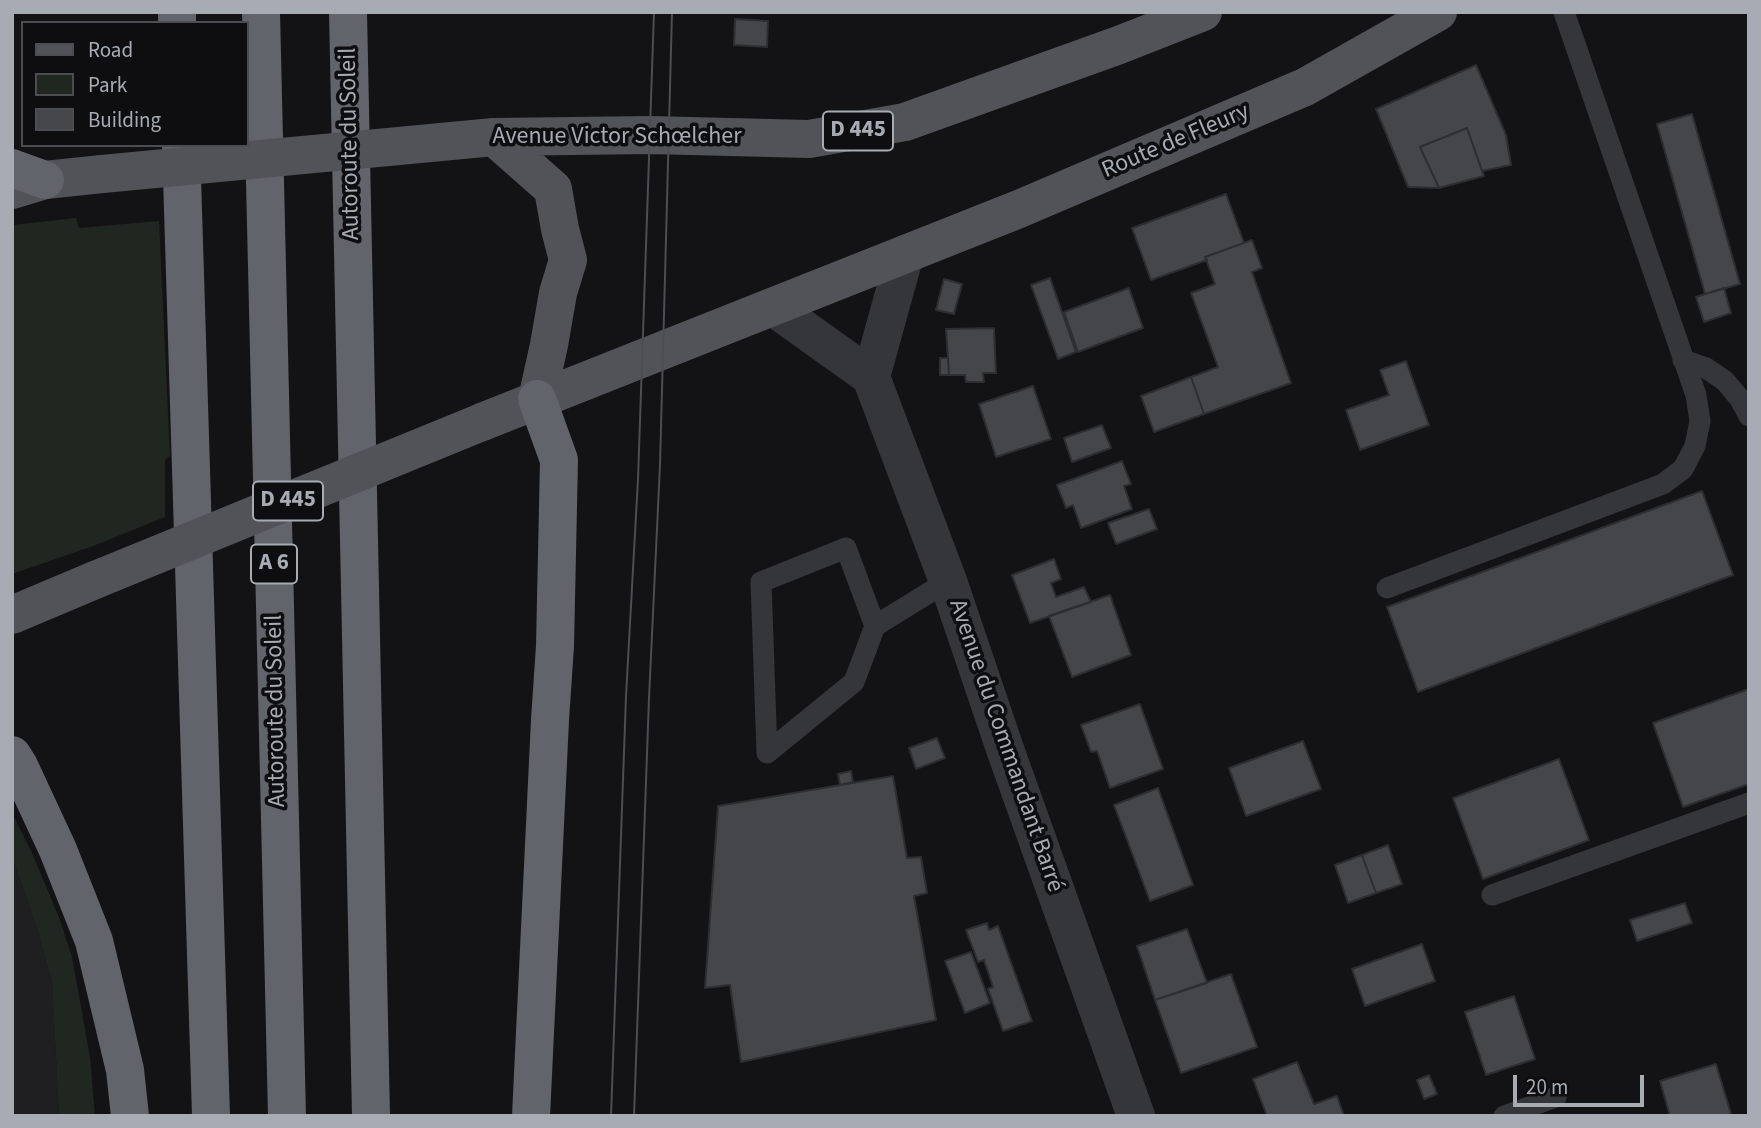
<!DOCTYPE html>
<html>
<head>
<meta charset="utf-8">
<style>
	body { margin:0 }
	#map { position:relative; width:1761px; height:1128px; overflow:hidden; background:#131315; font-family:"Source Sans 3",sans-serif }
	canvas { display:block }
	.frame { position:absolute; inset:0; border:14px solid #a6abb4; pointer-events:none }
	.legend { position:absolute; left:21px; top:21px; width:228px; height:126px; box-sizing:border-box; background:#0e0e10; border:2px solid #4b4d52; margin:0; padding:9px 12px; list-style:none; font-size:21px; color:#a6abb4 }
	.legend li { display:flex; align-items:center; gap:14px; height:35px }
	.legend b { width:35px; border:2px solid #4b4d52 }
	.scale { position:absolute; left:1513px; top:1075px; width:131px; height:32px; box-sizing:border-box; border:4px solid #a6abb4; border-top:0; padding-left:9px; font-size:21px; line-height:24px; white-space:nowrap; color:#a6abb4; -webkit-text-stroke:5px #0e0e10; paint-order:stroke }
</style>
</head>
<body>
<div id="map">
<canvas width="1761" height="1128"></canvas>
<div class="frame"></div>
<ul class="legend">
<li><b style="height:9px;background:#515358"></b>Road</li>
<li><b style="height:19px;background:#202720"></b>Park</li>
<li><b style="height:19px;background:#45464a"></b>Building</li>
</ul>
<div class="scale">20 m</div>
</div>
<script>
const c = document.querySelector('canvas').getContext('2d');
c.lineJoin = 'round';
function fill(path, color) { c.fillStyle = color; c.fill(path, 'evenodd'); }
const shape = rows => new Path2D(rows.map(r => 'M' + r).join(''));
function trace(path, color, width, dash) { c.strokeStyle = color; c.lineWidth = width; c.lineCap = dash ? 'butt' : 'round'; c.setLineDash(dash || []); c.stroke(path); }
function write(font, color, halo, rows, align = 'center') {
  c.font = font + ' "Source Sans 3",sans-serif'; c.lineWidth = 7; c.setLineDash([]); c.textBaseline = 'middle'; c.strokeStyle = halo; c.fillStyle = color; for (const [text, x, y, turn = 0] of rows) {
    c.save(); c.translate(x, y); c.rotate((+turn || 0) * Math.PI / 180); c.textAlign = isNaN(turn) ? turn : align; if (halo) c.strokeText(text, 0, 0); c.fillText(text, 0, 0); c.restore();
  }
}
fill(shape([
	[12,857,38,931,52,983,59,1116,12,1116]
]), '#1f1f22');
fill(shape([
	[76,218,79,228,159,221,170,456,165,460,165,517,93,546,12,574,12,225],
	[12,813,32,853,60,920,72,957,90,1057,95,1116,59,1116,52,983,38,931,12,857]
]), '#202720');
const building = shape([
	[735,19,768,21,767,47,734,45,735,19],
	[1476,65,1506,135,1511,165,1482,171,1467,128,1420,147,1439,188,1408,187,1376,109,1476,65],
	[1692,114,1740,284,1705,294,1657,124,1692,114],
	[1467,128,1484,176,1439,188,1420,147,1467,128],
	[1226,194,1244,243,1205,257,1207,260,1151,280,1132,228,1226,194],
	[1252,240,1262,268,1252,272,1291,383,1204,414,1191,377,1218,367,1191,293,1215,284,1205,257,1252,240],
	[1050,278,1076,352,1058,359,1031,285,1050,278],
	[944,279,962,284,954,314,936,310,944,279],
	[1129,288,1143,328,1078,352,1064,312,1129,288],
	[1724,288,1731,313,1704,322,1696,297,1724,288],
	[994,328,996,373,983,373,984,382,966,382,965,375,949,375,946,329,994,328],
	[940,358,948,358,949,375,940,375,940,358],
	[1406,361,1429,425,1360,450,1346,410,1389,395,1380,370,1406,361],
	[1191,377,1204,414,1154,432,1141,396,1191,377],
	[1033,386,1051,439,996,457,979,404,1033,386],
	[1102,425,1111,448,1072,462,1064,438,1102,425],
	[1122,461,1131,484,1124,486,1132,509,1081,528,1073,505,1066,508,1057,485,1122,461],
	[1702,491,1733,575,1418,692,1387,607,1702,491],
	[1149,509,1157,529,1116,544,1108,523,1149,509],
	[1054,559,1061,579,1051,583,1056,597,1084,587,1091,602,1030,623,1012,575,1054,559],
	[1110,595,1131,655,1072,677,1049,616,1110,595],
	[1749,689,1749,784,1683,807,1653,723,1749,689],
	[1140,704,1163,769,1110,788,1097,751,1091,752,1081,725,1140,704],
	[937,738,945,758,916,769,909,748,937,738],
	[1303,741,1321,789,1246,816,1229,768,1303,741],
	[1559,759,1589,840,1483,879,1453,798,1559,759],
	[851,771,853,782,840,785,838,774,851,771],
	[893,776,907,858,921,857,927,893,914,896,936,1020,741,1062,730,985,705,988,718,806,893,776],
	[1158,788,1193,885,1150,901,1114,805,1158,788],
	[1388,845,1402,884,1376,893,1362,855,1388,845],
	[1362,855,1376,893,1348,903,1335,865,1362,855],
	[1685,903,1692,923,1637,941,1630,920,1685,903],
	[987,923,989,930,998,926,1032,1021,1003,1031,988,989,993,987,984,960,978,962,966,930,987,923],
	[1187,929,1207,983,1155,1000,1137,946,1187,929],
	[1422,944,1435,981,1365,1006,1352,969,1422,944],
	[971,952,990,1003,965,1013,945,961,971,952],
	[1231,974,1257,1047,1181,1073,1155,1000,1231,974],
	[1514,996,1535,1059,1486,1075,1465,1012,1514,996],
	[1297,1062,1314,1104,1337,1096,1344,1116,1267,1116,1253,1079,1297,1062],
	[1716,1064,1731,1114,1725,1116,1670,1116,1660,1081,1716,1064],
	[1429,1075,1437,1094,1424,1099,1417,1080,1429,1075]
]);
fill(building, '#45464a');
trace(building, '#2d2e30', 2);
trace(shape([
	[1683,360,1706,368,1725,381,1740,399,1749,416],
	[846,548,875,626,854,682,767,753,761,582,846,548],
	[1387,588,1663,484,1683,469,1695,446,1700,421,1696,395,1564,12],
	[875,626,948,581],
	[1492,895,1749,803],
	[1504,1116,1556,1097]
]), '#353639', 21);
trace(shape([
	[773,307,871,377,948,581,1005,749,1136,1116],
	[871,377,905,254]
]), '#353639', 38);
trace(shape([
	[494,137,650,135,809,139,905,122,1119,45,1203,12],
	[494,137,553,189,560,229,568,260,558,293,549,345,537,399],
	[12,190,45,180,102,174],
	[482,422,1019,209,1305,87,1438,12],
	[12,615,95,580]
]), '#515358', 38);
trace(shape([
	[177,12,177,23],
	[261,12,287,1116],
	[348,12,371,1116],
	[181,145,211,1116],
	[12,168,45,180],
	[12,755,19,766,58,850,94,941,125,1070,130,1116],
	[531,1116,550,720,555,646,559,460,537,399]
]), '#61646a', 38);
trace(shape([
	[611,1116,626,696,638,479,654,12],
	[634,1116,649,698,660,465,672,12]
]), '#4c4e52', 2);
trace(shape([
	[102,174,494,137],
	[95,580,482,422]
]), '#515358', 38);
for (const [x, y, w] of [
	[858,131,70],
	[288,501,70],
	[274,564,46]
]) { const box = new Path2D(); box.roundRect(x - w / 2, y - 19.5, w, 39, 5); c.fillStyle = '#0e0e10'; c.fill(box); trace(box, '#a6abb4', 2); }
write('bold 23px', '#a6abb4', null, [
	["D 445",858,131],
	["D 445",288,501],
	["A 6",274,564]
]);
write('24px', '#a6abb4', '#0e0e10', [
	["Avenue Victor Schœlcher",617,138],
	["Route de Fleury",1176,142,-23],
	["Autoroute du Soleil",351,144,-91],
	["Autoroute du Soleil",277,711,-91],
	["Avenue du Commandant Barré",1005,746,71]
]);
</script>
</body>
</html>
